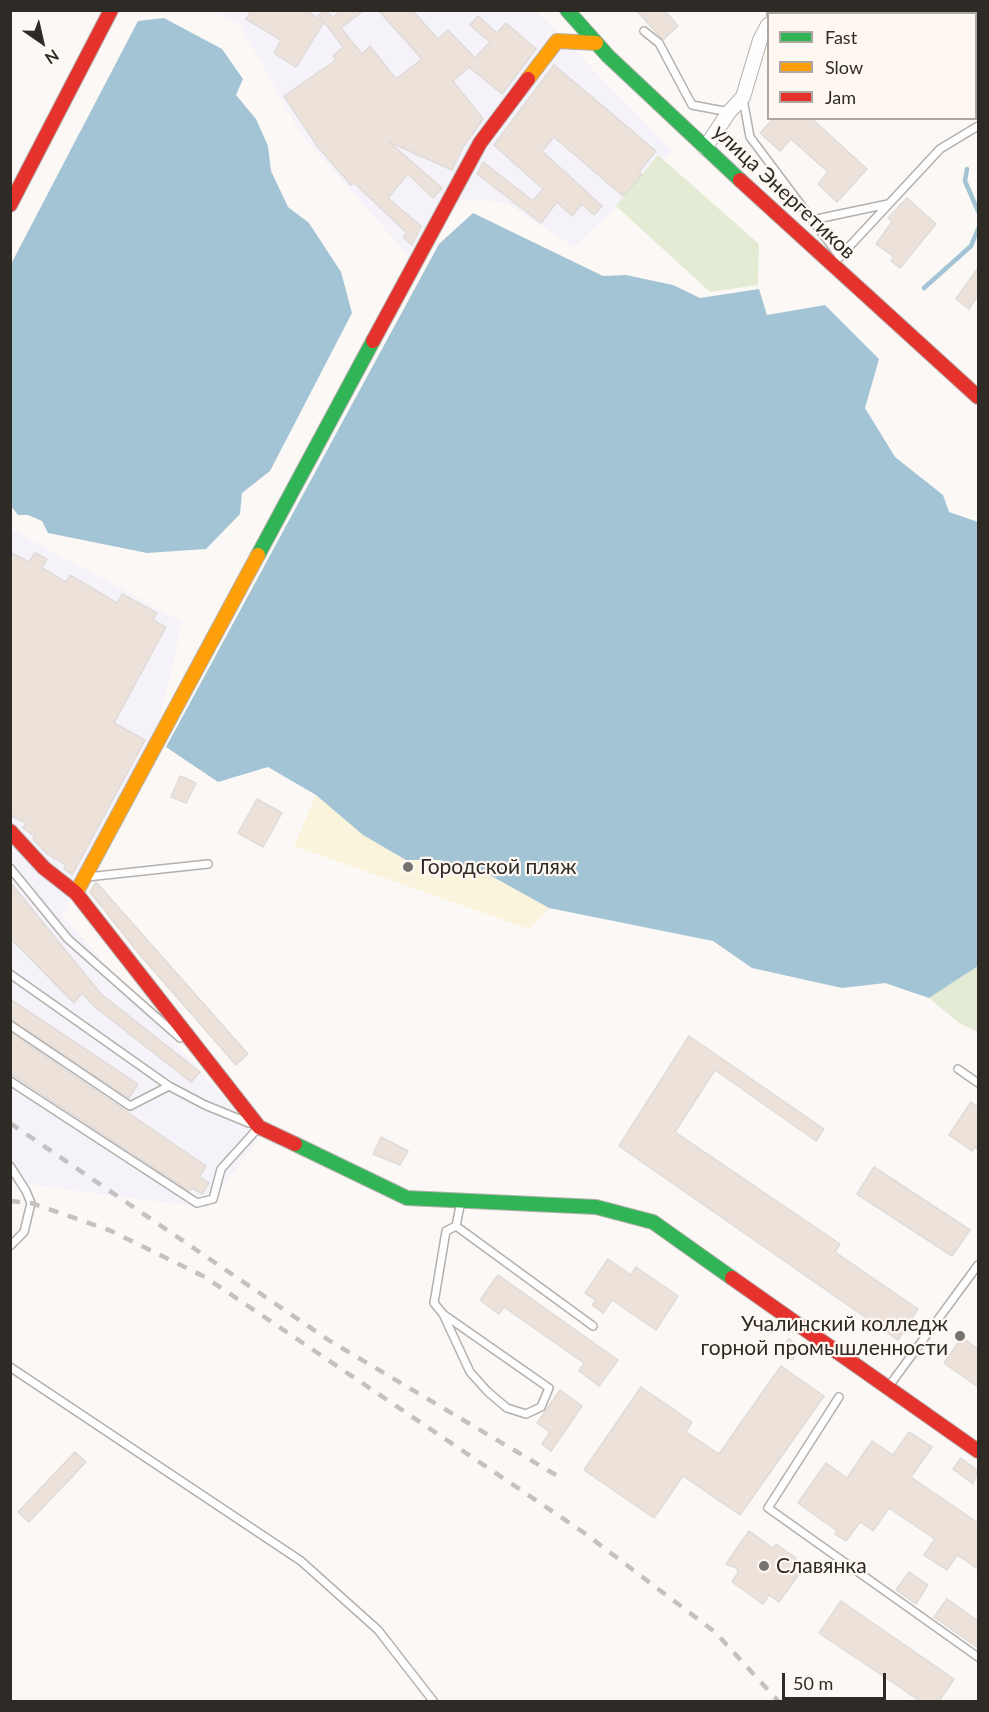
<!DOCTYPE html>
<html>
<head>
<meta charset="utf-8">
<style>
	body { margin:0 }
	#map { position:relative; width:989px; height:1712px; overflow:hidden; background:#fcf8f5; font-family:Lato,sans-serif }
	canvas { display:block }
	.frame { position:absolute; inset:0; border:12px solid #2e2a26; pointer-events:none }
	.legend { position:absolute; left:767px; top:12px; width:210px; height:108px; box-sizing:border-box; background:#fff8f2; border:2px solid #aba6a0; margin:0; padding:8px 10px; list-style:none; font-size:18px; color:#2e2a26 }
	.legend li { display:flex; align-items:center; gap:12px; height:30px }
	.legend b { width:30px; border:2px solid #aba6a0 }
	.north { position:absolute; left:12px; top:12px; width:60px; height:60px; -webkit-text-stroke:4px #fff8f2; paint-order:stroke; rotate:146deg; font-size:16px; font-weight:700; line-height:24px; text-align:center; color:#2e2a26 }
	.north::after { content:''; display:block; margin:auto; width:21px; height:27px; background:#2e2a26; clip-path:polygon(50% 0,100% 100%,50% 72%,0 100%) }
	.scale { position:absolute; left:782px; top:1673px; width:104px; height:27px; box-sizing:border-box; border:3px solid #2e2a26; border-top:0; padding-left:8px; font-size:18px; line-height:21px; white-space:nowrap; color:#2e2a26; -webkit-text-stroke:4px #fff8f2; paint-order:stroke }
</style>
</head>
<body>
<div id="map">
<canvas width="989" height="1712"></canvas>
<div class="frame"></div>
<ul class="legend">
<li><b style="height:8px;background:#30b455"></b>Fast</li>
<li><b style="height:8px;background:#ff9f0a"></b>Slow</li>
<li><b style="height:8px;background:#e5322d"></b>Jam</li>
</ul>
<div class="north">N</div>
<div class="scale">50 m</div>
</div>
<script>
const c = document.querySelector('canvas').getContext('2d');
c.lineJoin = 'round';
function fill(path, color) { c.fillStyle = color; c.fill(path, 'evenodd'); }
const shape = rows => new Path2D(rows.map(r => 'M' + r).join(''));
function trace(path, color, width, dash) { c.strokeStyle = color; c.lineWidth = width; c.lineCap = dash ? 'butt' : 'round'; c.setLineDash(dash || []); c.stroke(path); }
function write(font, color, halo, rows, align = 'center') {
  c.font = font + ' Lato,sans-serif'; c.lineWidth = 4.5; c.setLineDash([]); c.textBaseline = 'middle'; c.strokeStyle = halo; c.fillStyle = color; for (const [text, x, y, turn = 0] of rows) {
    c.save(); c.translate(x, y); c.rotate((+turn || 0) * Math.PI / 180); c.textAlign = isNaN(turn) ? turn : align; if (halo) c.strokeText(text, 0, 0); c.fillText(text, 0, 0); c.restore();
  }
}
fill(shape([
	[212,11,537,11,673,152,574,247,505,202,462,199,409,256,301,134,240,25],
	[11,529,182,622,154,743,62,915,259,1138,207,1208,11,1182]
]), '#f5f2fa');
fill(shape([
	[869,11,978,11,978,109,976,110,976,14,871,14],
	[658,155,759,244,758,285,710,292,616,206],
	[978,966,978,1032,959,1023,929,998]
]), '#e4ebd4');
fill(shape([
	[316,795,363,835,406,860,440,860,486,873,549,908,529,929,294,846]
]), '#fbf4dd');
fill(shape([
	[164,18,222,49,243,79,236,95,256,119,268,146,271,171,288,207,309,223,341,272,352,313,270,471,242,493,240,514,206,549,147,553,48,533,42,521,28,515,18,515,11,506,10,266,138,21],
	[473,213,603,276,626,275,673,285,700,298,759,289,767,315,825,305,879,359,865,408,895,457,943,495,949,512,978,522,978,966,929,998,885,983,842,988,752,968,713,941,549,908,486,873,440,860,406,860,363,835,316,795,268,767,218,782,166,747,439,244]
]), '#a2c4d5');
trace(shape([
	[967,169,965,181,978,211],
	[924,288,971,246,978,229]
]), '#a2c4d5', 4.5);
const building = shape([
	[251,10,306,10,324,22,296,67,274,53,281,40,246,19,251,10],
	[325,10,333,17,342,10,364,10,341,28,362,54,370,46,396,79,422,59,378,10,412,10,438,39,448,30,475,58,490,42,470,25,478,16,497,33,506,23,536,49,502,94,469,67,453,81,483,119,463,147,452,170,389,142,442,188,433,198,408,174,388,198,421,226,412,245,403,237,407,233,354,183,351,185,318,147,284,96,336,60,333,56,343,47,319,15,325,10],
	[636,10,664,10,678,26,663,40,636,10],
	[554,65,656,151,639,172,642,175,623,196,554,137,542,151,602,206,594,215,582,204,572,216,557,202,541,223,477,174,483,162,533,201,543,189,494,145,554,65],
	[774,118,811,118,867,169,837,202,818,184,828,172,791,139,780,151,760,133,774,118],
	[907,198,936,224,900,268,891,261,894,257,876,244,892,222,888,218,907,198],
	[978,268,978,295,969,309,956,299,978,268],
	[10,552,29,562,35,553,47,559,42,568,66,582,70,575,117,603,122,594,157,613,153,620,166,627,114,723,145,740,72,875,64,869,66,865,46,853,33,839,35,837,23,828,26,823,10,815,10,552],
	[180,776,196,783,186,803,171,797,180,776],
	[257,799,282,813,263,847,238,833,257,799],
	[10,882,101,994,200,1072,191,1082,95,1007,82,993,74,1003,10,938,10,882],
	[96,882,248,1054,236,1065,140,955,90,892,96,882],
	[10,999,138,1084,129,1098,10,1019,10,999],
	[10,1032,206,1166,199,1177,209,1183,202,1194,192,1188,189,1191,10,1073,10,1032],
	[689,1036,824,1129,816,1141,715,1070,675,1132,840,1244,835,1252,918,1309,898,1340,619,1146,689,1036],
	[971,1102,978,1107,978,1150,975,1147,972,1151,949,1135,971,1102],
	[381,1137,408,1151,400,1165,373,1154,381,1137],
	[874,1167,970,1230,952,1256,857,1194,874,1167],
	[608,1259,631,1275,636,1267,678,1296,656,1330,612,1300,603,1313,592,1305,596,1300,585,1293,608,1259],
	[498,1275,618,1360,599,1386,579,1371,584,1363,504,1307,499,1314,480,1300,498,1275],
	[962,1337,978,1349,978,1387,944,1363,962,1337],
	[789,1339,801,1348,792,1360,780,1350,789,1339],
	[781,1366,824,1396,740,1515,683,1476,654,1518,584,1470,641,1387,692,1422,686,1432,719,1454,781,1366],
	[560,1390,582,1406,551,1451,542,1444,550,1432,537,1423,560,1390],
	[909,1432,932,1447,911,1477,978,1523,978,1569,957,1555,947,1570,924,1555,935,1539,889,1508,873,1531,860,1522,846,1541,835,1534,837,1531,798,1503,826,1463,847,1478,872,1441,893,1455,909,1432],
	[75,1452,86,1462,29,1522,18,1512,75,1452],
	[961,1458,978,1471,973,1484,953,1469,961,1458],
	[749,1531,773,1548,776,1544,796,1558,793,1563,802,1570,779,1602,769,1595,763,1604,732,1582,738,1572,737,1568,726,1564,749,1531],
	[909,1572,928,1585,916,1604,896,1590,909,1572],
	[947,1599,978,1621,978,1648,934,1617,947,1599],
	[841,1601,954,1679,939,1701,920,1701,819,1633,841,1601]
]);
fill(building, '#ece2da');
trace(building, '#dfdbd8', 1.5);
const lane = shape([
	[644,31,659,43,692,105,729,112],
	[743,99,750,137,840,257],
	[812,220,888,204],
	[833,264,940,149,978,126],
	[10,868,68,939,180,1038],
	[87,877,208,864],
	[10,974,169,1086,205,1105,249,1123],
	[10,1025,130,1106,169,1086],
	[958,1069,978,1083],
	[10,1081,197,1203,213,1199,221,1169,259,1127],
	[10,1166,26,1191,31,1203,24,1232,10,1246],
	[461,1201,456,1226,593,1326],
	[443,1314,470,1372,488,1392,507,1408,526,1414,541,1407,549,1388,443,1314,434,1303,446,1231,456,1226],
	[10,1367,301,1561,378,1630,434,1702],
	[889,1386,978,1265],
	[839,1397,768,1508,978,1657]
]);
const street = shape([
	[774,14,776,10],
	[705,148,729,112,743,97,760,40,768,25]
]);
const fast = shape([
	[567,10,608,56,740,180],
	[258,555,373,341],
	[295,1144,407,1198,596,1207,653,1222,732,1278]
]);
const slow = shape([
	[528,79,557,41,596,43],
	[76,893,258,555]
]);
const jam = shape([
	[740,180,978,397],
	[10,205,111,10],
	[373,341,480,143,528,79],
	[10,831,44,868,76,893,259,1127,295,1144],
	[732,1278,978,1451]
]);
trace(lane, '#b3b0ad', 10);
trace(street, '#b3b0ad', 16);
trace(fast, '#b3b0ad', 16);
trace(slow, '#b3b0ad', 16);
trace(jam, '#b3b0ad', 16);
trace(lane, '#fffefe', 7);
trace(street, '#fffefe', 14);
trace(fast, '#30b455', 14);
trace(slow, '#ff9f0a', 14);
trace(jam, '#e5322d', 14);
trace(shape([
	[10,1123,330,1341,561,1478],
	[10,1201,31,1203,109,1230,205,1277,583,1532,715,1632,779,1702]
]), '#c4c2c1', 4.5, [10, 10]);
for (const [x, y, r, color] of [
	[408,867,6,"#76726e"],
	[960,1336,6,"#76726e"],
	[764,1566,6,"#76726e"]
]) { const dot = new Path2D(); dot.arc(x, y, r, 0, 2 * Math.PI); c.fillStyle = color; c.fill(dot); trace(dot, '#fff8f2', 2); }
write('21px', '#2e2a26', '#fff8f2', [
	["улица Энергетиков",784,192,43]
]);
write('21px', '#2e2a26', '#fff8f2', [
	["Городской пляж",420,867],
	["Учалинский колледж",948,1324,"right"],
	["горной промышленности",948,1348,"right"],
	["Славянка",776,1566]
], 'left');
</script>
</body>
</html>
